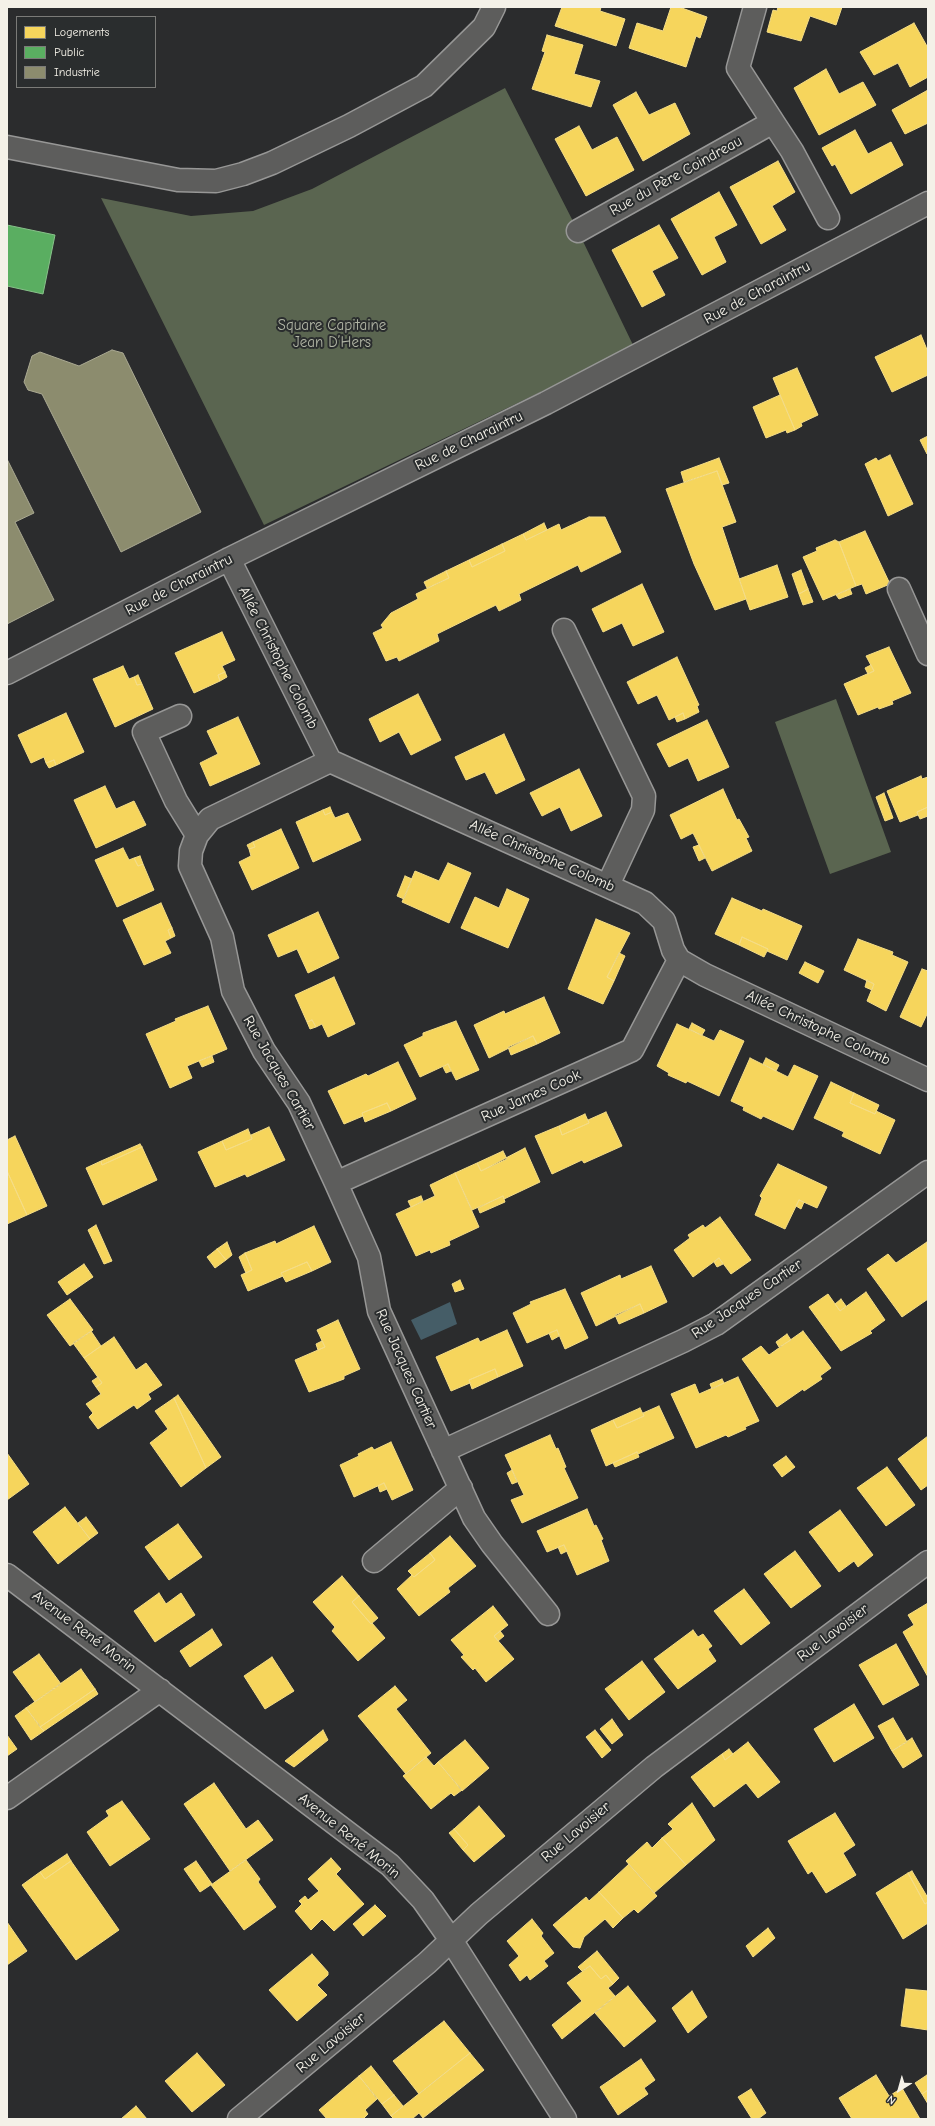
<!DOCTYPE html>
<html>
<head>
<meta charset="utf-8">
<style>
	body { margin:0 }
	#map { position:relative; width:935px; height:2126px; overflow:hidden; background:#2b2c2d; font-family:"Comic Neue",sans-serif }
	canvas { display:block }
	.frame { position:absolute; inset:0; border:8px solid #f4f1e8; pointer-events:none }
	.legend { position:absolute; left:16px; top:16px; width:140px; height:72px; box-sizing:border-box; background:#2a2d2e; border:1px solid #7b7b78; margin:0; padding:5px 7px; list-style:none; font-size:12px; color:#f4f1e8 }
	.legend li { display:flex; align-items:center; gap:8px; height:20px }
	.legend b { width:20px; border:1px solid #7b7b78 }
	.north { position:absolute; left:879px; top:2070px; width:40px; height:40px; -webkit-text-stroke:3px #2a2d2e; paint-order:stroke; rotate:217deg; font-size:11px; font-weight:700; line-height:16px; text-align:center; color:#f4f1e8 }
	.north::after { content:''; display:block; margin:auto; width:14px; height:18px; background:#f4f1e8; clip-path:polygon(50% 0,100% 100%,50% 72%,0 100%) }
</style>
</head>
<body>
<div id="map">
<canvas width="935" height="2126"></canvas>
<div class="frame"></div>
<ul class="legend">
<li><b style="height:11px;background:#f6d55c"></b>Logements</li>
<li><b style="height:11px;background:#5aae61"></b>Public</li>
<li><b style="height:11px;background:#8c8c6e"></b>Industrie</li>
</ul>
<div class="north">N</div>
</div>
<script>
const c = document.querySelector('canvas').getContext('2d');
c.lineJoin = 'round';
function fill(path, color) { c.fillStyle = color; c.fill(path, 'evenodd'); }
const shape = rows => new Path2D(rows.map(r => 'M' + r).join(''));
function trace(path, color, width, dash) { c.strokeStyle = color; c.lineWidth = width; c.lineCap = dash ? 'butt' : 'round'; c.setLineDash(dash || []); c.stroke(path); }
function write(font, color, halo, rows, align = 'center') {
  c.font = font + ' "Comic Neue",sans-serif'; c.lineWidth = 4; c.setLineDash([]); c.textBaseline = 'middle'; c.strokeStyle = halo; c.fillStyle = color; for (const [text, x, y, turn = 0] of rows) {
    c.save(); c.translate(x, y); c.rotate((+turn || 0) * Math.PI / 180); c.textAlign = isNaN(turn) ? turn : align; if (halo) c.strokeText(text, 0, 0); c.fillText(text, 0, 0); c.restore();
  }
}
fill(shape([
	[505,88,578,231,634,347,264,525,101,198,191,216,253,211,312,189],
	[836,699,891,852,830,874,775,722]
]), '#5a6550');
fill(shape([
	[450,1302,457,1324,421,1340,411,1320]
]), '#455d67');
const homes = shape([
	[562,7,601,7,600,11,625,19,616,46,555,26,562,7],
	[671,7,679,7,707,17,700,38,696,36,686,67,629,48,637,23,663,31,671,7],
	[778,7,842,7,836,25,810,16,801,41,767,32,773,10,777,11,778,7],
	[914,23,928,48,928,77,910,87,898,63,874,75,860,52,914,23],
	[547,35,583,45,574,74,600,81,591,107,532,89,545,52,542,51,547,35],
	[826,69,839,94,863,82,876,105,819,135,794,88,826,69],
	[928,90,928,123,905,134,892,110,928,90],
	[636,92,649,115,675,103,690,134,643,161,613,105,636,92],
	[579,126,592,150,617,137,634,170,586,196,555,139,579,126],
	[855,130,868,154,891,142,903,165,851,194,835,164,832,166,822,148,855,130],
	[778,161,795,192,772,206,786,230,761,244,730,187,778,161],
	[719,192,737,225,714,237,726,262,702,275,671,219,719,192],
	[659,225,678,258,652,271,665,295,642,307,612,250,659,225],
	[921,335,928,352,928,375,892,392,875,357,921,335],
	[797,368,818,415,801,423,802,426,795,430,773,378,797,368],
	[780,395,795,430,787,433,786,430,766,438,753,407,780,395],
	[928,436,928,454,927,454,920,440,928,436],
	[890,455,913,504,888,516,865,464,876,458,878,461,890,455],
	[719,458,729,483,722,485,717,471,684,482,681,472,719,458],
	[717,471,736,522,722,527,746,599,715,610,694,564,666,489,717,471],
	[589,517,605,517,621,552,581,572,578,565,519,594,521,600,499,611,496,605,437,634,439,641,399,661,397,657,386,661,373,633,383,628,381,625,391,613,418,599,416,594,449,578,446,571,469,560,472,567,505,551,502,544,523,534,526,540,559,524,561,530,589,517],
	[544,523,547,530,526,540,523,534,544,523],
	[865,531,890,584,866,594,862,584,856,586,839,542,865,531],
	[835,540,839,542,856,586,823,600,803,557,817,551,816,548,835,540],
	[502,544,505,551,472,567,469,560,502,544],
	[777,565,788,597,750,610,739,579,777,565],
	[801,570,808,589,799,594,792,574,801,570],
	[446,571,449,578,427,588,424,582,446,571],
	[642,584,664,632,633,646,622,623,603,632,592,609,642,584],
	[808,589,813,602,803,605,799,594,808,589],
	[850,589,852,594,839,599,836,595,850,589],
	[222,632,235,660,222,666,225,672,218,675,220,681,194,693,175,653,222,632],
	[889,647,911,693,892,701,893,704,879,709,878,707,858,715,844,684,874,671,866,656,889,647],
	[677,657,699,705,697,706,699,712,685,719,683,713,669,720,657,695,638,704,627,682,677,657],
	[871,665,874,671,868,674,865,668,871,665],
	[123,666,129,679,134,677,137,685,142,684,153,709,115,727,93,679,123,666],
	[225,672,227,677,220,681,218,675,225,672],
	[138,675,142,684,137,685,134,677,138,675],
	[418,694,441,740,411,755,399,732,380,742,369,719,418,694],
	[66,713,84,752,56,765,54,760,46,763,44,757,31,763,18,735,66,713],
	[683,713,685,719,677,722,675,717,683,713],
	[238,717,260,764,210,786,200,763,218,754,207,731,238,717],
	[707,720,729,767,698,781,688,758,669,767,657,744,707,720],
	[504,734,525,780,496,794,485,772,466,780,455,757,504,734],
	[54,760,56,765,49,768,46,763,54,760],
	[579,769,602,816,571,831,560,807,542,816,530,793,579,769],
	[921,776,922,779,928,777,928,807,917,812,918,815,900,822,887,791,921,776],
	[105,786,116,809,134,801,146,825,96,848,74,800,105,786],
	[723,789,737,820,739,819,749,837,746,838,752,851,712,871,693,833,681,839,670,815,723,789],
	[884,793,893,818,885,821,876,797,884,793],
	[330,807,332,812,325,815,323,810,330,807],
	[928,807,928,816,920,819,917,812,928,807],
	[323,810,325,815,332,812,335,818,348,813,361,840,313,862,296,822,323,810],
	[281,829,299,868,252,890,239,862,251,856,249,849,255,847,253,842,281,829],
	[253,842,255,847,249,849,247,845,253,842],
	[699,845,705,858,699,861,693,847,699,845],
	[123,848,129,860,134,858,138,866,143,864,154,890,117,907,95,860,123,848],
	[140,856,143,864,138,866,134,858,140,856],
	[448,863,471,873,449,923,402,902,415,871,439,881,448,863],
	[405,876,412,879,404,899,397,896,405,876],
	[507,889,529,899,508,948,461,928,475,897,499,908,507,889],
	[732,898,762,911,763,909,802,926,787,960,767,951,768,949,742,937,739,945,715,934,732,898],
	[161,903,172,928,168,930,171,938,165,941,171,953,144,965,123,920,161,903],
	[318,912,339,958,308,973,297,949,278,957,268,935,318,912],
	[596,919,630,933,607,977,614,981,603,1004,568,989,596,919],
	[172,928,175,936,171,938,168,930,172,928],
	[742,937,768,949,764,957,739,945,742,937],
	[858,939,893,952,892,955,908,962,886,1011,867,1001,874,984,844,970,858,939],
	[619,953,625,956,614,981,607,977,619,953],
	[805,962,824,971,818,983,799,973,805,962],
	[922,969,928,971,928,1012,921,1027,900,1017,922,969],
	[334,977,355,1024,328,1037,322,1024,316,1027,312,1020,307,1022,295,995,334,977],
	[867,980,874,984,872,990,865,987,867,980],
	[544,997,560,1033,537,1044,533,1036,489,1058,474,1025,504,1011,505,1014,544,997],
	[208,1006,227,1049,187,1066,192,1078,170,1088,146,1034,176,1021,175,1019,208,1006],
	[312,1020,316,1027,310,1029,307,1022,312,1020],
	[456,1021,479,1070,456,1080,448,1064,420,1077,404,1045,423,1036,423,1033,456,1021],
	[692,1023,705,1030,702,1035,689,1029,692,1023],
	[677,1024,714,1041,720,1030,744,1041,719,1096,687,1081,686,1083,668,1075,669,1073,657,1066,677,1024],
	[533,1036,537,1044,511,1055,508,1047,533,1036],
	[212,1056,214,1062,202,1067,199,1061,212,1056],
	[750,1058,788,1077,794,1065,818,1076,793,1130,763,1116,761,1119,743,1110,744,1107,731,1101,750,1058],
	[766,1058,779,1065,776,1071,763,1064,766,1058],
	[398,1062,416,1099,391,1111,387,1103,362,1113,363,1116,344,1124,328,1091,366,1074,368,1076,398,1062],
	[448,1064,451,1071,446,1073,443,1067,448,1064],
	[831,1082,854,1093,850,1103,875,1114,876,1111,895,1120,880,1154,842,1136,844,1132,814,1118,831,1082],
	[854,1093,879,1105,875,1114,850,1103,854,1093],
	[387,1103,391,1111,365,1122,362,1113,387,1103],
	[606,1112,622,1146,584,1163,582,1160,552,1174,535,1136,559,1126,562,1135,589,1123,588,1120,606,1112],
	[585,1114,589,1123,562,1135,559,1126,585,1114],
	[269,1127,285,1160,247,1177,245,1174,215,1187,198,1152,222,1141,226,1150,252,1139,251,1135,269,1127],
	[248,1129,252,1139,226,1150,222,1141,248,1129],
	[15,1136,47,1206,27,1215,7,1171,7,1140,15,1136],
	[140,1144,142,1147,102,1165,101,1161,140,1144],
	[142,1147,157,1180,103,1205,86,1168,101,1161,102,1165,142,1147],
	[525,1148,540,1182,504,1199,503,1196,472,1210,455,1173,477,1163,481,1171,525,1148],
	[503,1151,507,1159,481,1171,477,1163,503,1151],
	[778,1164,827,1187,817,1208,799,1200,785,1229,755,1215,762,1198,760,1196,778,1164],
	[7,1171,27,1215,7,1224,7,1171],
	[455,1173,479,1227,449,1241,450,1245,431,1253,430,1250,416,1256,396,1214,435,1196,430,1185,455,1173],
	[421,1196,423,1201,411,1207,408,1201,421,1196],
	[503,1196,505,1202,480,1213,478,1208,503,1196],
	[799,1200,804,1202,801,1209,796,1206,799,1200],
	[720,1217,751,1260,731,1274,719,1258,693,1277,674,1250,690,1238,688,1235,703,1225,705,1228,720,1217],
	[96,1225,112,1261,104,1264,88,1230,96,1225],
	[314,1226,331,1262,312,1271,307,1262,281,1273,283,1276,248,1291,241,1275,252,1270,245,1253,275,1241,276,1244,314,1226],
	[227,1242,232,1255,226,1260,217,1249,227,1242],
	[927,1242,928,1299,902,1317,867,1269,888,1254,896,1263,927,1242],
	[217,1249,226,1260,215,1268,207,1257,217,1249],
	[245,1253,252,1270,246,1273,239,1257,245,1253],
	[719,1258,723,1264,717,1267,714,1262,719,1258],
	[307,1262,312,1271,286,1282,281,1273,307,1262],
	[84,1264,93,1277,67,1295,58,1282,84,1264],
	[651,1266,667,1302,644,1313,640,1304,596,1326,581,1293,620,1275,621,1279,651,1266],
	[460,1280,464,1289,455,1292,452,1284,460,1280],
	[565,1289,588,1338,565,1349,557,1330,527,1343,513,1313,531,1304,530,1302,565,1289],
	[866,1292,885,1320,870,1331,872,1333,841,1351,809,1307,828,1294,840,1311,866,1292],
	[70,1299,93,1330,70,1346,47,1315,70,1299],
	[841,1299,846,1306,840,1311,835,1304,841,1299],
	[640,1304,644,1313,619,1324,615,1315,640,1304],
	[338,1320,360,1369,344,1376,344,1379,309,1392,295,1360,325,1347,317,1330,338,1320],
	[507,1330,523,1366,498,1377,495,1369,469,1380,470,1383,451,1391,436,1357,478,1338,480,1342,507,1330],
	[557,1330,559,1336,552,1340,549,1333,557,1330],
	[91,1331,101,1346,84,1358,73,1343,91,1331],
	[803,1331,831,1368,820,1376,822,1379,804,1391,803,1389,777,1407,742,1359,761,1346,769,1355,803,1331],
	[787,1334,791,1340,779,1347,776,1342,787,1334],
	[114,1337,136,1370,146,1363,162,1385,148,1394,151,1399,137,1409,134,1405,98,1429,89,1417,93,1413,86,1404,101,1394,96,1387,102,1383,84,1358,114,1337],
	[322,1341,325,1347,318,1350,316,1344,322,1341],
	[495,1369,498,1377,472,1389,469,1380,495,1369],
	[98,1377,102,1383,96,1387,92,1381,98,1377],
	[738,1377,759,1421,745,1427,746,1429,728,1437,726,1435,696,1448,671,1394,695,1384,699,1394,738,1377],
	[722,1379,724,1383,712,1389,710,1384,722,1379],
	[178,1395,221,1457,206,1468,174,1398,178,1395],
	[174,1398,206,1468,181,1487,150,1443,168,1429,155,1411,174,1398],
	[659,1406,674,1438,638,1454,637,1452,606,1466,591,1430,613,1420,617,1428,644,1416,643,1413,659,1406],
	[640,1408,644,1416,617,1428,613,1420,640,1408],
	[550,1435,556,1449,558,1448,566,1467,564,1468,578,1498,522,1523,511,1500,524,1495,505,1455,550,1435],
	[928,1436,928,1485,921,1490,898,1459,928,1436],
	[391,1442,413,1490,392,1500,384,1483,354,1497,340,1465,359,1456,358,1454,372,1447,374,1450,391,1442],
	[637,1452,639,1457,615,1467,613,1463,637,1452],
	[7,1453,29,1484,7,1500,7,1453],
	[786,1456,795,1467,782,1477,773,1465,786,1456],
	[887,1467,915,1505,886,1526,857,1488,887,1467],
	[512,1470,517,1482,512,1484,507,1473,512,1470],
	[384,1483,387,1489,380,1492,378,1486,384,1483],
	[65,1507,90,1539,58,1564,33,1532,65,1507],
	[587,1509,594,1526,596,1525,603,1539,601,1540,609,1561,577,1575,564,1545,547,1552,537,1531,587,1509],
	[840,1510,873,1555,858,1567,854,1561,839,1572,809,1532,840,1510],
	[86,1517,98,1533,90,1539,78,1523,86,1517],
	[178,1524,202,1557,169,1580,145,1547,178,1524],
	[450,1536,476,1566,448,1588,450,1592,419,1616,397,1589,412,1575,414,1577,435,1560,430,1553,450,1536],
	[564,1545,567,1551,561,1554,558,1547,564,1545],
	[795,1551,821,1586,791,1608,764,1574,795,1551],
	[430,1553,435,1560,414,1577,408,1571,430,1553],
	[342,1576,359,1596,352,1602,371,1624,372,1623,385,1638,358,1661,332,1631,335,1627,313,1602,342,1576],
	[744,1589,770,1623,741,1645,714,1611,744,1589],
	[159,1593,166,1604,181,1593,195,1615,155,1642,134,1611,159,1593],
	[359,1596,378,1618,371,1624,352,1602,359,1596],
	[928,1603,928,1677,903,1632,914,1625,908,1615,928,1603],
	[493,1606,508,1625,494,1636,514,1659,486,1682,475,1668,473,1670,461,1657,464,1655,451,1640,493,1606],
	[212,1629,222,1645,190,1667,180,1651,212,1629],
	[693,1630,698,1637,703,1634,712,1646,708,1649,716,1661,678,1689,654,1659,693,1630],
	[500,1631,504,1636,498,1641,494,1636,500,1631],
	[896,1644,919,1685,883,1705,859,1665,896,1644],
	[39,1654,61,1684,35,1702,13,1672,39,1654],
	[272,1657,294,1691,265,1709,244,1676,272,1657],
	[642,1661,665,1692,629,1720,605,1689,642,1661],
	[81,1669,95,1689,40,1727,26,1708,81,1669],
	[395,1686,407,1700,396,1709,431,1753,406,1774,358,1716,395,1686],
	[95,1689,98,1694,44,1731,40,1727,95,1689],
	[854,1704,874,1738,834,1762,814,1729,854,1704],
	[26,1708,44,1731,31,1740,15,1716,26,1708],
	[893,1718,907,1742,892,1751,878,1726,893,1718],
	[612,1719,623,1735,612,1744,600,1729,612,1719],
	[323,1730,328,1740,294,1767,285,1761,323,1730],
	[595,1730,611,1750,602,1758,586,1737,595,1730],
	[7,1735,17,1749,7,1756,7,1735],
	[912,1738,922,1756,903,1768,892,1751,912,1738],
	[465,1740,489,1768,462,1791,438,1762,465,1740],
	[748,1742,780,1782,758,1798,746,1783,714,1807,691,1777,722,1754,725,1760,748,1742],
	[729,1749,733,1754,725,1760,722,1754,729,1749],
	[426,1757,434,1766,438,1762,462,1790,454,1796,451,1793,431,1809,403,1776,426,1757],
	[214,1783,246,1829,258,1820,273,1840,230,1871,184,1804,214,1783],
	[122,1801,150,1839,110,1866,87,1832,109,1816,106,1811,122,1801],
	[692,1803,715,1840,686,1865,662,1838,673,1829,668,1824,692,1803],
	[479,1806,505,1836,474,1862,463,1850,468,1845,454,1829,479,1806],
	[835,1813,855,1845,843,1853,856,1875,826,1893,812,1871,808,1874,788,1841,835,1813],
	[454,1829,468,1845,463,1850,449,1833,454,1829],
	[662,1838,686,1865,654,1893,626,1861,647,1842,652,1848,662,1838],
	[67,1854,71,1861,45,1879,40,1872,67,1854],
	[331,1858,341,1869,336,1874,364,1904,334,1931,322,1919,311,1930,295,1911,302,1904,299,1901,305,1896,308,1900,319,1891,308,1879,331,1858],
	[246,1860,260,1879,258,1882,276,1907,244,1930,211,1885,246,1860],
	[71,1861,119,1930,76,1960,22,1885,40,1872,45,1879,71,1861],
	[196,1861,212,1884,200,1892,184,1869,196,1861],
	[629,1864,657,1896,638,1913,634,1909,623,1918,599,1892,629,1864],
	[912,1871,928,1898,928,1902,925,1904,908,1873,912,1871],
	[908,1873,925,1904,928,1902,928,1923,903,1939,876,1893,908,1873],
	[599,1892,623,1918,613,1928,605,1919,584,1937,580,1948,573,1947,553,1925,586,1897,589,1901,599,1892],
	[375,1905,386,1916,363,1936,353,1924,375,1905],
	[532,1919,543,1933,541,1936,554,1953,544,1961,548,1966,530,1980,527,1975,520,1981,509,1965,519,1956,507,1941,532,1919],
	[7,1922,27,1951,7,1965,7,1922],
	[768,1928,775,1938,753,1957,746,1946,768,1928],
	[597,1951,619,1978,613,1984,606,1975,601,1979,590,1966,582,1971,578,1967,597,1951],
	[312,1954,328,1972,328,1975,317,1985,327,1995,297,2021,269,1990,312,1954],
	[590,1966,601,1979,606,1975,613,1984,608,1988,615,1996,562,2039,552,2025,582,2001,567,1983,590,1966],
	[628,1986,656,2021,624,2047,595,2013,628,1986],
	[906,1989,928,1991,928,2030,901,2026,906,1989],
	[692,1991,707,2017,688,2033,672,2008,692,1991],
	[444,2021,470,2053,419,2094,393,2061,444,2021],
	[197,2053,225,2085,192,2112,165,2081,197,2053],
	[470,2053,484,2070,423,2118,419,2113,412,2119,394,2119,391,2116,470,2053],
	[641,2059,655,2080,644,2088,648,2094,618,2115,600,2087,641,2059],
	[371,2066,394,2095,382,2104,359,2076,371,2066],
	[876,2075,889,2096,902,2088,920,2119,852,2119,839,2098,876,2075],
	[927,2075,928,2090,922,2094,915,2083,927,2075],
	[359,2076,377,2099,365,2110,368,2114,363,2119,327,2119,319,2110,359,2076],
	[751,2089,766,2113,758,2119,752,2119,738,2097,751,2089],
	[928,2090,928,2104,922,2094,928,2090],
	[394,2095,403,2106,391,2116,382,2104,394,2095],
	[136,2106,147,2119,121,2119,136,2106]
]);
fill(homes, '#f6d55c');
trace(homes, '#f5dd86', 1);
const public = shape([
	[7,225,55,235,43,294,7,286,7,225]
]);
fill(public, '#5aae61');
trace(public, '#88c28a', 1);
const industry = shape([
	[112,350,123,353,201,512,121,552,42,394,28,390,24,382,32,356,40,352,79,366,112,350],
	[7,459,34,513,15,522,54,600,7,624,7,459]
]);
fill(industry, '#8c8c6e');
trace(industry, '#abaa93', 1);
const street = shape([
	[773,122,792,151,828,218],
	[7,147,178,180,216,181,243,174,272,163,349,126,424,86,484,27,494,7],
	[578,231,773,122,738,68,755,7],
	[229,559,330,761,645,903,664,921,673,950,679,960,705,975,928,1080],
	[899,589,928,654],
	[564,630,644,796,643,810,608,885],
	[7,673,229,559,546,403,928,203],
	[180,716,144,732,176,801,197,835],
	[330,761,210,819,197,835,191,851,190,866,222,937,233,991,264,1051,299,1103,336,1183,369,1257,379,1311,474,1518,492,1544,548,1614],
	[336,1183,632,1050,679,960],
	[443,1451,683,1341,716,1324,928,1172],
	[374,1561,461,1488],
	[7,1575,390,1865,423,1900,451,1940,565,2119],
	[7,1798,160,1690],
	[239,2119,427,1963,479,1914,654,1767,928,1562]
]);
trace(street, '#979796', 25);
trace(street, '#5d5d5c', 22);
write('15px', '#f4f1e8', '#2a2d2e', [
	["Rue du Père Coindreau",676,176,-29],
	["Rue de Charaintru",757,293,-28],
	["Rue de Charaintru",469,441,-26],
	["Rue de Charaintru",179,585,-27],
	["Allée Christophe Colomb",278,658,63],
	["Allée Christophe Colomb",542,856,24],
	["Allée Christophe Colomb",818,1028,25],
	["Rue Jacques Cartier",279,1073,60],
	["Rue James Cook",531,1096,-24],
	["Rue Jacques Cartier",747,1299,-34],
	["Rue Jacques Cartier",406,1369,66],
	["Avenue René Morin",84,1632,37],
	["Rue Lavoisier",833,1633,-37],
	["Rue Lavoisier",576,1832,-40],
	["Avenue René Morin",349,1836,39],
	["Rue Lavoisier",331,2043,-40]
]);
write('15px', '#b2b6a6', '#2a2d2e', [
	["Square Capitaine",332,326],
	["Jean D’Hers",332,343]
]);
</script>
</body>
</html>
